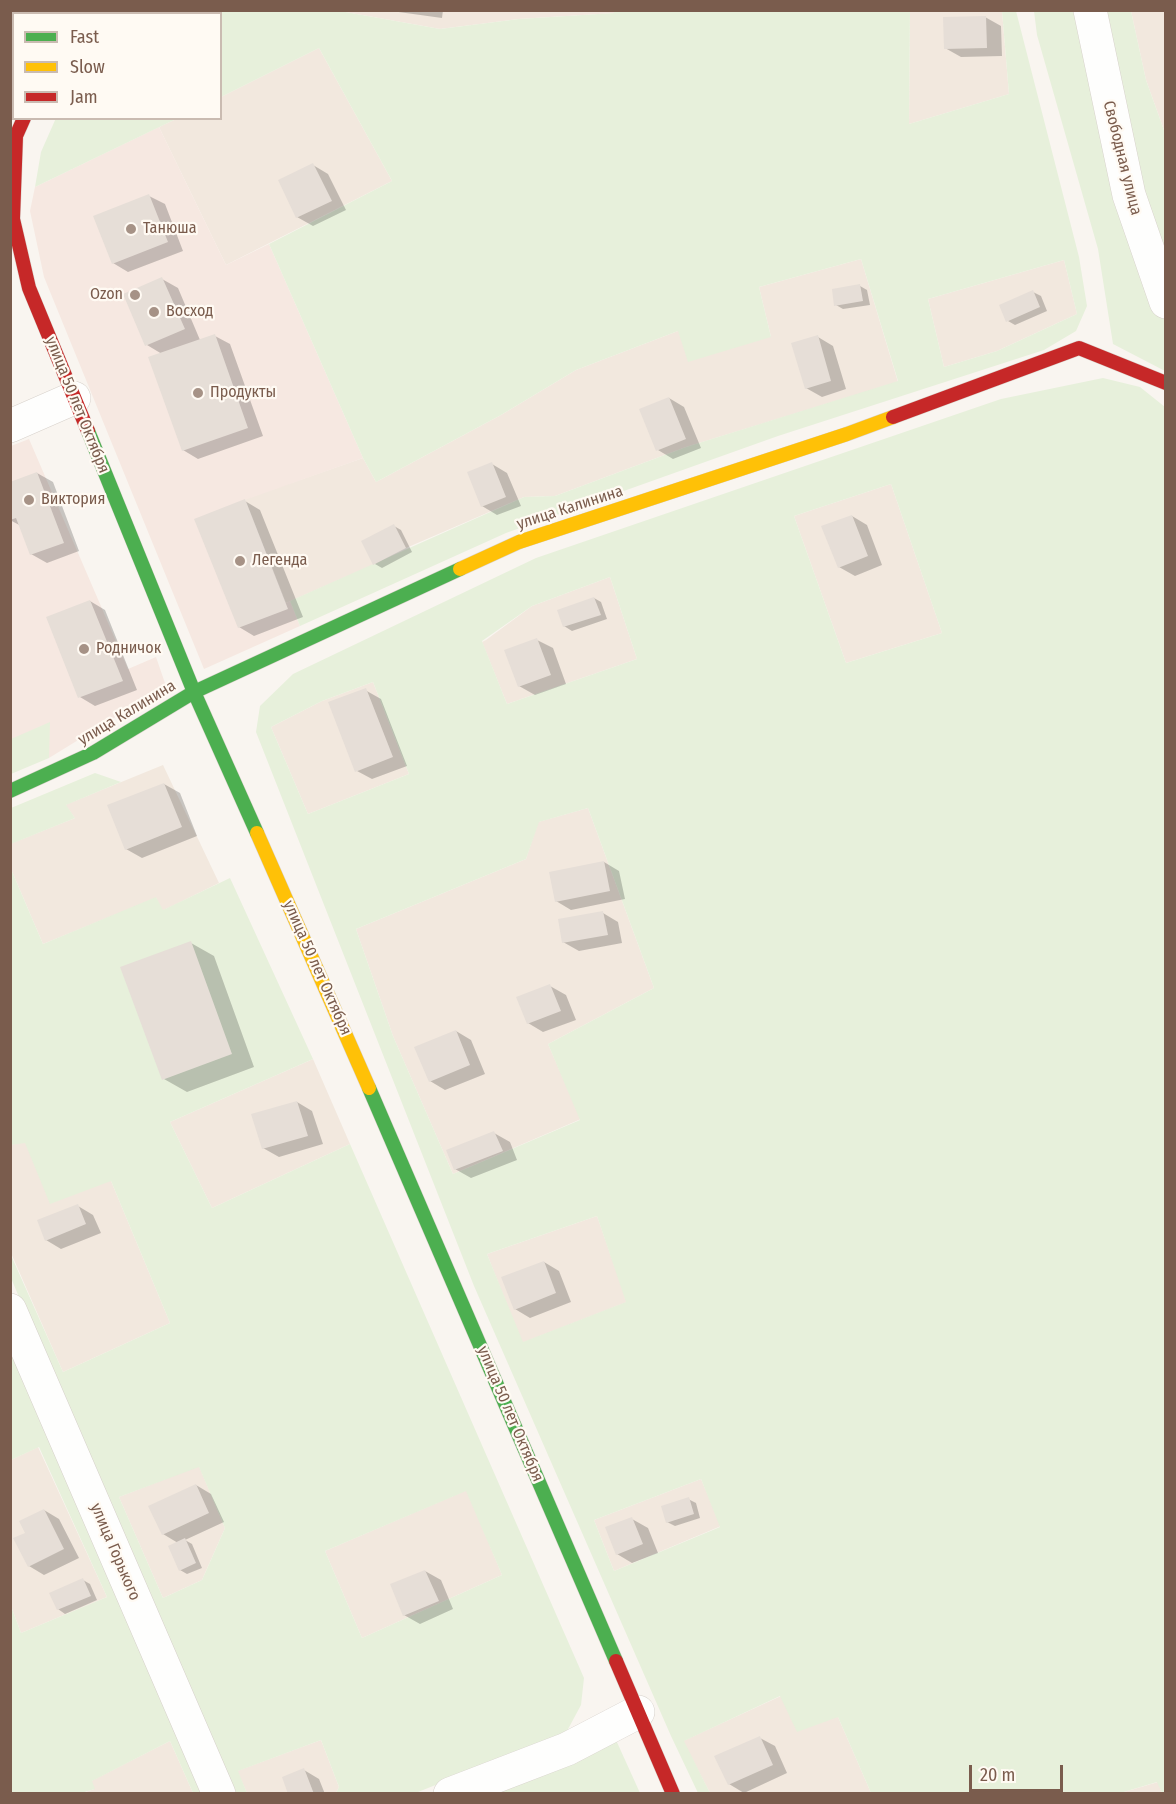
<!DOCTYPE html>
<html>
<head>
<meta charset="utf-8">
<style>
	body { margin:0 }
	#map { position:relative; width:1176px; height:1804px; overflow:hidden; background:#f9f5f0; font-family:"Fira Sans Condensed",sans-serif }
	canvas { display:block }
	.frame { position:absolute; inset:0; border:12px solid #7a5c4d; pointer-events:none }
	.legend { position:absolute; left:12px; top:12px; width:210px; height:108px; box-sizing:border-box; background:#fffaf3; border:2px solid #cabbb1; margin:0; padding:8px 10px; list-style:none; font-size:18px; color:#7a5c4d }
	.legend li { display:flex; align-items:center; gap:12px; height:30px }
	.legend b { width:30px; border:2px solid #cabbb1 }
	.scale { position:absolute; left:969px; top:1765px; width:94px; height:27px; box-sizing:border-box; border:3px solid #7a5c4d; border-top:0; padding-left:8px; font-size:18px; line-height:21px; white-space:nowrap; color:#7a5c4d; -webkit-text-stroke:4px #fffaf3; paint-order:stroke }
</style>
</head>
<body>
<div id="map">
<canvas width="1176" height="1804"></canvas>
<div class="frame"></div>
<ul class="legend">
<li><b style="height:8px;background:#4caf50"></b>Fast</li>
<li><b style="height:8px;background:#ffc107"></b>Slow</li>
<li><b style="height:8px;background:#c62828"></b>Jam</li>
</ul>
<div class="scale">20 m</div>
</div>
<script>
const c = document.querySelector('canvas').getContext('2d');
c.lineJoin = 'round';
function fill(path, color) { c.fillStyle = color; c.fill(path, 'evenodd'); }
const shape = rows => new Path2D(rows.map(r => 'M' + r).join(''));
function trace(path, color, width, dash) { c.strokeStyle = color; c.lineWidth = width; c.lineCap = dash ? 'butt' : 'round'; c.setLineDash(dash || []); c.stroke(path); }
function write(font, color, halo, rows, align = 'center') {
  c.font = font + ' "Fira Sans Condensed",sans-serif'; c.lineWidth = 4.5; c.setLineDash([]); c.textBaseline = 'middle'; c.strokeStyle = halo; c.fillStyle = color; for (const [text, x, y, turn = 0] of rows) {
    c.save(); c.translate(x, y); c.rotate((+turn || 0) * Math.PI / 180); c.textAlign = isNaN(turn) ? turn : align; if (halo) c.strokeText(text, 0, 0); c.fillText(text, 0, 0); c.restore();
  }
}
fill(shape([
	[614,10,614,13,519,19,440,29,340,11],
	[910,11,1002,11,1009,94,909,124],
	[1131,11,1165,11,1165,133,1146,80],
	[319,48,392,181,226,265,159,127,176,119,220,118,221,97],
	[861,259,898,382,686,447,555,496,524,497,406,548,373,565,286,603,245,499,363,458,376,482,501,415,576,370,678,331,771,337,759,287],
	[1064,260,1077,314,997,351,944,367,928,299],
	[891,484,942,633,846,663,794,516],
	[610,577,637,659,507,704,482,642,486,640,532,606],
	[373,682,409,774,308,814,271,727,322,701],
	[163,765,219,883,162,911,156,898,43,944,11,869,10,844,75,818,65,805],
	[588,808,654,988,548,1044,581,1119,453,1174,393,1036,356,929,526,859,538,822],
	[313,1059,350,1144,212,1208,170,1122],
	[25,1142,111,1181,170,1323,63,1372,11,1253,10,1145],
	[597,1216,627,1302,522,1343,487,1254],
	[38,1447,107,1597,21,1633,11,1606,11,1460],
	[199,1466,225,1528,202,1580,163,1598,119,1497],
	[701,1479,721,1526,614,1571,594,1520],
	[467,1490,502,1575,362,1638,325,1551],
	[781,1696,838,1717,871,1793,710,1793,683,1741],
	[321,1740,339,1787,336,1793,247,1793,237,1771],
	[170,1741,193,1793,81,1794,94,1789,91,1781],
	[1158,1782,1162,1793,1117,1794]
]), '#f2e8de');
fill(shape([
	[159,127,226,265,269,244,363,458,245,500,286,603,290,601,300,626,204,669,44,277,30,211,35,187],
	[29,439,128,669,156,657,166,686,49,758,11,739,11,446]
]), '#f6e8e1');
fill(shape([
	[11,10,67,11,64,13,14,14,13,66,11,68],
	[143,10,340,11,440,29,519,19,614,13,614,10,910,11,909,124,1009,94,1002,11,1016,11,1079,257,1087,306,1076,331,1044,350,778,436,506,533,300,626,290,601,524,497,555,496,686,447,898,381,861,259,759,287,771,337,688,362,678,331,576,370,501,415,376,482,363,458,269,244,392,181,319,48,221,97,220,14,140,14],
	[1064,260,1077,314,997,351,944,367,928,299],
	[1034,11,1082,11,1122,196,1165,322,1165,371,1113,344,1098,249,1037,35],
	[1104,11,1131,11,1146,80,1165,133,1165,269,1133,183],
	[56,118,176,118,176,119,35,187,41,152],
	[1103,378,1140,387,1165,407,1165,1793,1162,1793,1157,1782,1117,1794,871,1793,838,1717,797,1732,780,1696,684,1741,710,1793,698,1793,671,1736,474,1286,256,732,260,706,293,674,536,558,1001,399],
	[891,484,942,633,846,663,794,516],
	[610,577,637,659,507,704,482,641,532,606],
	[373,682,409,774,308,814,271,727,322,701],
	[588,808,654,988,548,1044,580,1120,453,1174,393,1036,356,929,526,859,539,822],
	[597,1216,626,1302,523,1342,487,1254],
	[701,1479,720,1527,614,1571,594,1520],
	[50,722,49,758,11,774,11,739],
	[95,773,121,782,66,805,75,818,11,844,11,808],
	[11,869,43,944,156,897,163,910,230,878,313,1059,170,1122,212,1208,350,1144,584,1678,581,1705,567,1731,531,1747,413,1794,336,1793,339,1787,321,1740,238,1771,247,1793,227,1793,11,1278,10,1253,63,1372,170,1323,111,1181,50,1204,25,1143,11,1145],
	[199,1467,225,1528,202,1580,163,1598,119,1497],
	[466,1491,502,1575,362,1638,325,1551],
	[10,1327,210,1793,193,1793,170,1741,92,1781,95,1789,81,1793,11,1793,11,1606,21,1633,107,1597,39,1447,11,1460],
	[616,1740,640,1793,472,1794]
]), '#e7f0db');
fill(shape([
	[384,10,443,10,442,18],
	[985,17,1001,26,1002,56,961,57,945,48],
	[313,165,328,174,346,210,313,226,297,217],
	[149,196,165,204,183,251,128,272,113,263],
	[162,279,178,288,200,340,215,336,230,344,263,436,198,459,183,450,162,354,147,345],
	[860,286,867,290,870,305,843,309,836,305],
	[1033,292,1041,296,1047,311,1015,325,1008,321],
	[818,337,833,346,846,389,822,397,806,388],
	[669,398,684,407,701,448,673,459,658,450],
	[492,464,507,473,521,506,497,515,482,506],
	[37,473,53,482,79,551,47,563,31,554,21,526,10,520,10,483],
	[245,501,260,510,303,617,254,636,239,627],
	[852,516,867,525,882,565,855,576,839,567],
	[394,526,401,530,412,552,382,568,375,564],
	[594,598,601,602,607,619,572,631,564,626],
	[90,601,105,610,137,690,95,706,80,697,48,618],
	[537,640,553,648,566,684,535,695,519,686],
	[365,690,381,699,407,766,372,779,357,771],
	[164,784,180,793,197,836,142,858,126,849],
	[604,862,619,871,625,899,571,910,556,901],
	[603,913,618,922,622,943,579,951,563,942],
	[191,943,214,956,254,1067,187,1092,164,1079],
	[550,986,566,995,576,1020,543,1032,528,1023],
	[456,1031,471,1040,485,1074,445,1090,430,1081],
	[297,1102,312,1111,323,1144,279,1157,263,1148],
	[494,1133,510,1142,517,1160,471,1178,455,1169],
	[78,1206,93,1215,101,1233,61,1249,46,1240],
	[544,1262,559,1271,571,1302,530,1318,515,1309],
	[196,1485,211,1494,224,1522,185,1540,192,1544,202,1568,187,1574,180,1570,178,1543,163,1534],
	[688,1499,696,1503,700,1518,675,1526,667,1522],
	[44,1510,59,1519,79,1558,44,1575,29,1566,27,1534],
	[632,1519,648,1528,658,1553,632,1563,617,1554],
	[425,1571,441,1580,453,1609,420,1624,404,1615],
	[83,1580,90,1584,97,1600,65,1614,58,1609],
	[760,1738,775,1746,787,1773,744,1793,729,1784],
	[304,1770,319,1779,325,1794,290,1794]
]), '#0003');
fill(shape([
	[986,16,987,48,944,49,943,17],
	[313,163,332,201,296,218,278,180],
	[149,194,168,242,112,264,93,216],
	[162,277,185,329,145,346,123,294],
	[860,284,863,301,834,306,832,289],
	[1033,290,1040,307,1006,322,999,305],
	[215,334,248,428,182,451,148,357],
	[818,335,831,381,805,389,791,343],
	[669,397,686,439,656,451,639,409],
	[492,462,506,497,481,507,467,472],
	[37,472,64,543,30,555,16,518,10,520,10,482],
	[245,499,288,609,238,628,194,519],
	[852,515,868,556,838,568,821,526],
	[394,524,406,548,373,565,361,541],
	[594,597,601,615,563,627,557,610],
	[90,600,123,681,78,698,46,617],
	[537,638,551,675,518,687,504,650],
	[366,688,393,757,355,772,328,702],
	[164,783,182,827,125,850,107,805],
	[604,861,610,891,555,902,549,872],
	[603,911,608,935,562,943,558,919],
	[191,941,232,1054,162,1080,120,967],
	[550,984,561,1011,527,1024,516,997],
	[456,1030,470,1065,429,1082,414,1047],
	[297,1101,308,1136,262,1149,251,1114],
	[494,1131,503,1151,454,1170,446,1150],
	[78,1204,86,1224,45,1241,37,1220],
	[544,1261,556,1293,514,1310,501,1277],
	[196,1484,209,1513,162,1535,148,1506],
	[689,1497,694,1514,666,1523,661,1506],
	[44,1509,64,1549,28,1567,13,1538,25,1533,19,1521],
	[632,1517,643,1544,616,1555,605,1527],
	[185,1538,196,1563,179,1571,168,1546],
	[425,1570,439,1601,403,1616,390,1584],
	[83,1578,91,1596,57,1610,49,1593],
	[760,1736,773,1765,728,1785,714,1756],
	[304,1768,314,1794,288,1794,282,1777]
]), '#e6ded7');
const street = shape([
	[1090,10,1129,195,1166,302],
	[10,426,74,398],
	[10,1310,219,1794],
	[450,1794,567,1749,638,1712]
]);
const fast = shape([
	[88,431,194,692,257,833],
	[10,791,93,753,194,692,460,569],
	[369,1088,616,1661]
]);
const slow = shape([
	[460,569,519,542,847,434,893,417],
	[257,833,369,1088]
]);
const jam = shape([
	[99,14,102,10],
	[24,118,16,136,13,219,29,288,88,431],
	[893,417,1079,348,1166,383],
	[616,1661,673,1794]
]);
trace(street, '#d7d1cb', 34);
trace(fast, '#d9d2cb', 15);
trace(slow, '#d9d2cb', 15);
trace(jam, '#d9d2cb', 15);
trace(street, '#fefefd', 33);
trace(fast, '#4caf50', 14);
trace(slow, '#ffc107', 14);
trace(jam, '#c62828', 14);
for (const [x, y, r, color] of [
	[131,229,6,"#a69286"],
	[135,295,6,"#a69286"],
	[154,312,6,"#a69286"],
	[198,393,6,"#a69286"],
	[29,500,6,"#a69286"],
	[240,561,6,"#a69286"],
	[84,649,6,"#a69286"]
]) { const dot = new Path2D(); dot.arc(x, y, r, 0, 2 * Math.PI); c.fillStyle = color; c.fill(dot); trace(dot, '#fffaf3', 2); }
write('16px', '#7a5c4d', '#fffaf3', [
	["Свободная улица",1122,158,76],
	["улица 50 лет Октября",77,405,68],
	["улица Калинина",570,508,-18],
	["улица Калинина",127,713,-31],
	["улица 50 лет Октября",317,968,66],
	["улица 50 лет Октября",510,1414,67],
	["улица Горького",115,1552,67]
]);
write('16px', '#7a5c4d', '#fffaf3', [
	["Танюша",143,229],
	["Ozon",123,295,"right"],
	["Восход",166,312],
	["Продукты",210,393],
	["Виктория",41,500],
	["Легенда",252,561],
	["Родничок",96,649]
], 'left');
</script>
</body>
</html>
